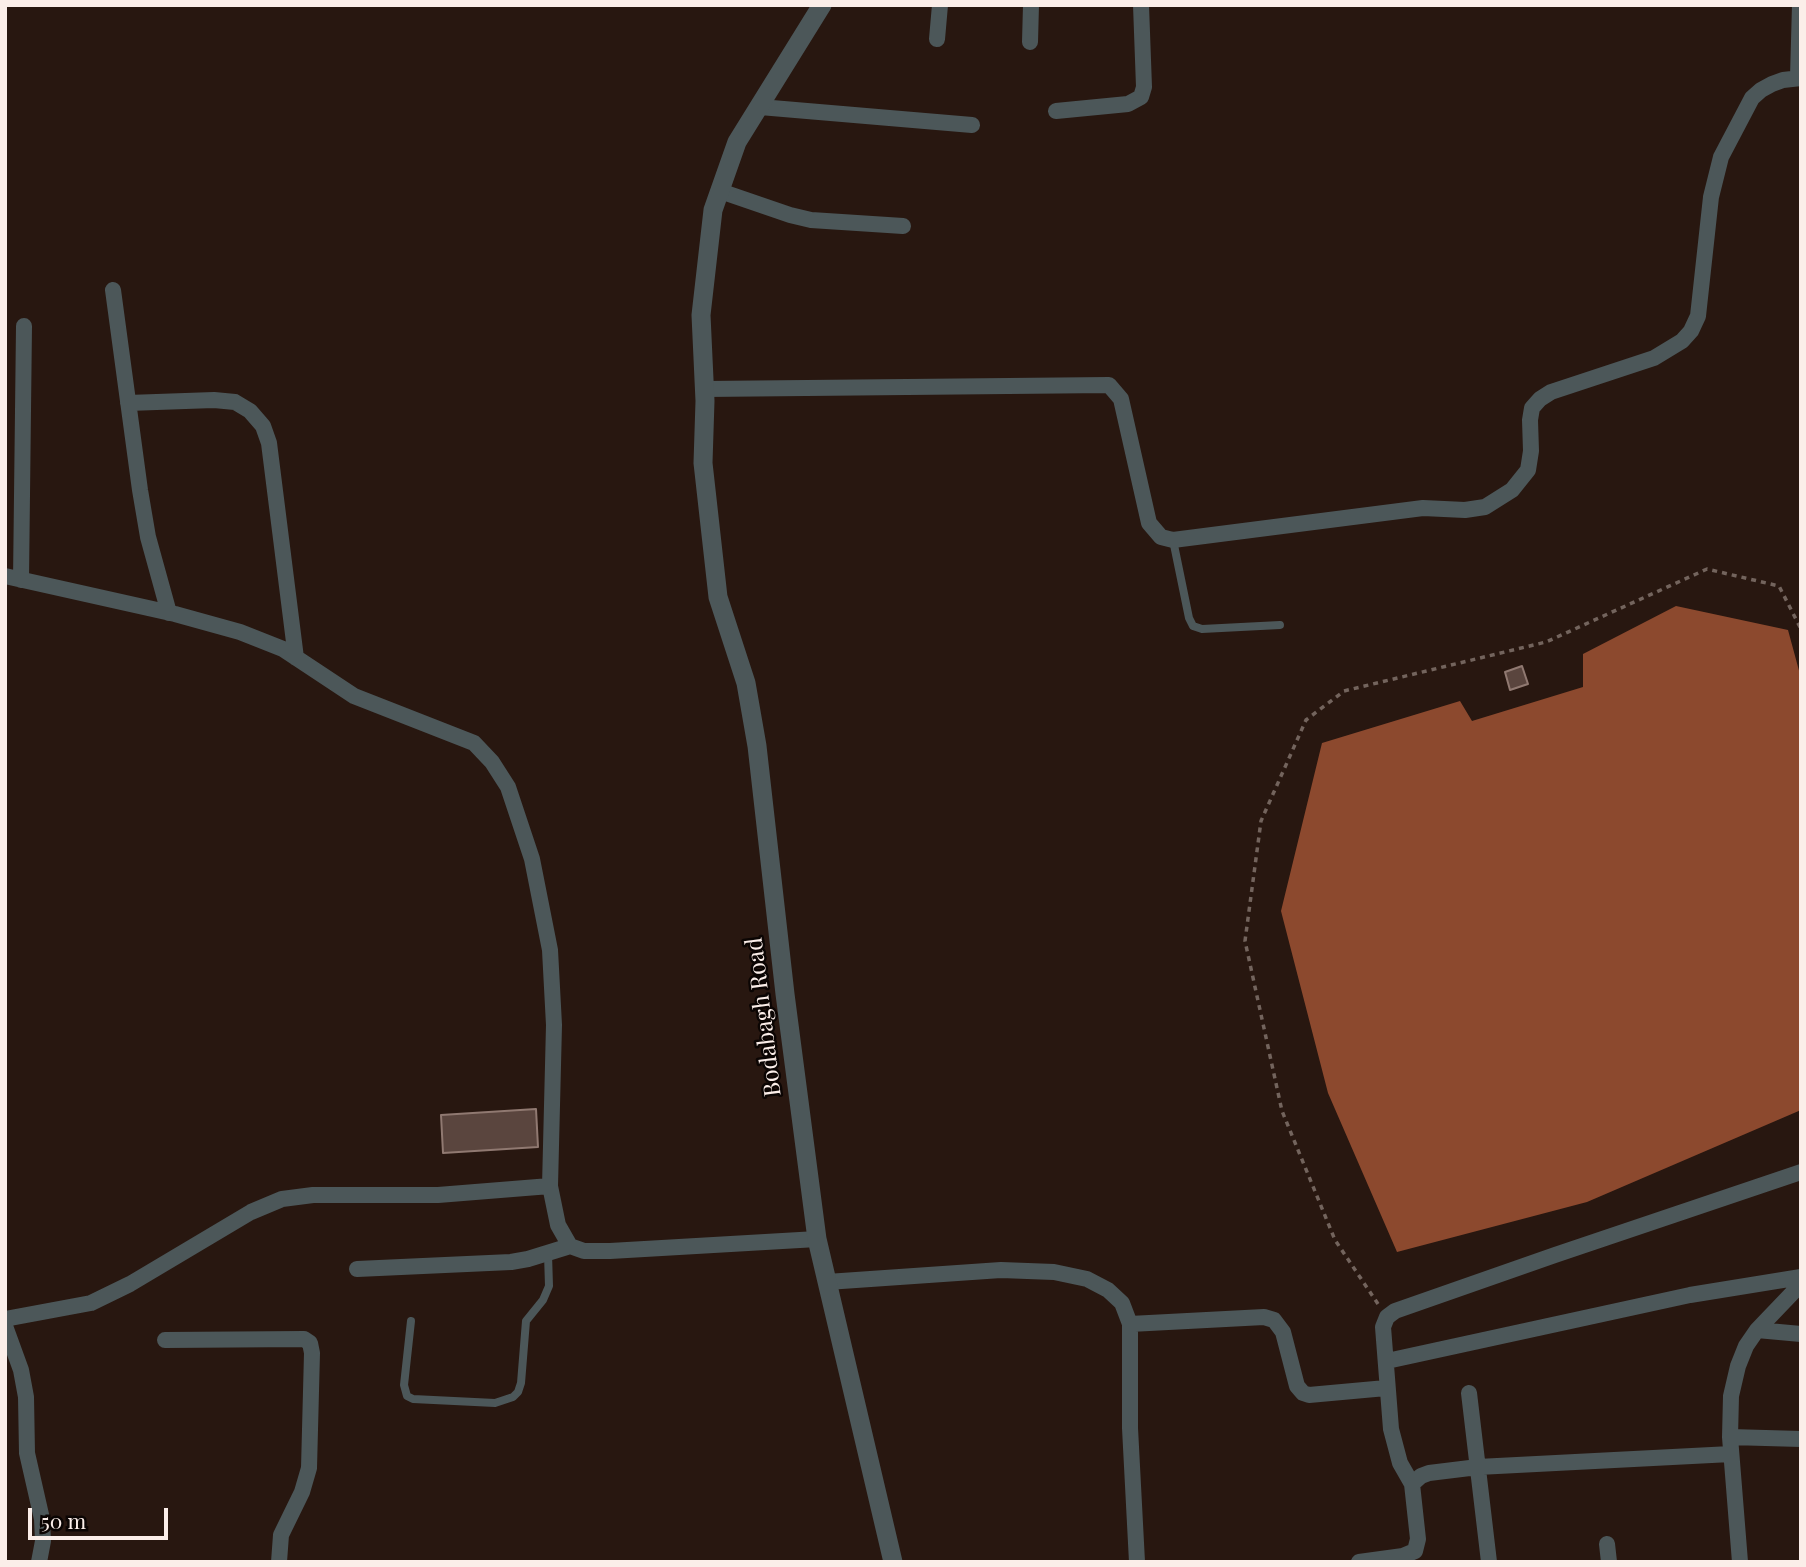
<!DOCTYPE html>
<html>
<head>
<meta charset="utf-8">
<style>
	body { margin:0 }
	#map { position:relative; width:1806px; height:1567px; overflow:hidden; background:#281710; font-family:"Playfair Display",serif }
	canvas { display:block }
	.frame { position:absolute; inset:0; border:7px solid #fbeee9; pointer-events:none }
	.scale { position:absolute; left:28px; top:1508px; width:140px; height:32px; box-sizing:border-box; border:4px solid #fbeee9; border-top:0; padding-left:9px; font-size:21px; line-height:24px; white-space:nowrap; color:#fbeee9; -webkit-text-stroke:5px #0b0503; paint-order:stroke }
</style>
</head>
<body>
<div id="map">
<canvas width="1806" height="1567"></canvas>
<div class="frame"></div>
<div class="scale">50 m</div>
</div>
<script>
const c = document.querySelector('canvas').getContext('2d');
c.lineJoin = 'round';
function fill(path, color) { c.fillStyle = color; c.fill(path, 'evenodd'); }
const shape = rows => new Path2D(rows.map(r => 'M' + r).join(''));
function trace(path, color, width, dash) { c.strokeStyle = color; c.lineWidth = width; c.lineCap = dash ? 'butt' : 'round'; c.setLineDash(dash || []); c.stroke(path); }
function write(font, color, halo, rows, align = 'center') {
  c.font = font + ' "Playfair Display",serif'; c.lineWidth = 5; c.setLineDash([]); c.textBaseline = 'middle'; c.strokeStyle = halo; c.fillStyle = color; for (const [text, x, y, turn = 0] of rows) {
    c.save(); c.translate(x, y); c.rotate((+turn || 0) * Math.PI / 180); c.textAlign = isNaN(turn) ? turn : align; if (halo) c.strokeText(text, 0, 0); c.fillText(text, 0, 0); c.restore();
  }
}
fill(shape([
	[1676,606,1788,630,1801,678,1801,1110,1587,1202,1397,1252,1328,1093,1281,911,1322,743,1460,701,1472,721,1583,687,1583,654]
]), '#8c492e');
const building = shape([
	[1522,666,1528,684,1510,690,1505,672,1522,666],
	[536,1109,538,1147,443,1153,441,1115,536,1109]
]);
fill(building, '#5a453e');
trace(building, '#907971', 2);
trace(shape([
	[1378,1304,1335,1240,1282,1111,1245,941,1261,821,1306,720,1344,691,1546,642,1707,569,1779,586,1801,629]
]), '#73645d', 3.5, [5, 5]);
trace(shape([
	[1173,540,1189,618,1193,626,1202,629,1280,625],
	[411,1321,404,1385,407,1396,413,1399,495,1403,513,1397,518,1392,521,1383,526,1321,543,1300,549,1286,548,1254]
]), '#4c5759', 8);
trace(shape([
	[937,39,940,5],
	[1030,42,1031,5],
	[1798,77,1800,5],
	[760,107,972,125],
	[1056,111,1128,104,1141,97,1144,87,1141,5],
	[720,191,790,215,811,220,903,226],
	[113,290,140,490,148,537,169,613],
	[705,389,1109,385,1121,399,1149,523,1161,537,1173,540,1423,508,1465,510,1485,507,1512,490,1528,470,1531,451,1530,420,1532,408,1540,399,1551,392,1654,358,1682,341,1691,331,1698,316,1711,197,1721,157,1752,98,1761,90,1772,84,1783,80,1801,78],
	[128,403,214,400,235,402,250,411,263,426,269,443,296,658],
	[5,576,175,614,240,632,283,649,354,696,474,743,492,762,508,787,532,859,550,950,554,1025,550,1186,558,1225,570,1246,584,1251,610,1251,817,1239],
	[21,580,24,326],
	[357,1269,511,1262,528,1259,570,1246],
	[827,1282,1001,1270,1054,1272,1087,1279,1108,1290,1122,1303,1130,1324,1130,1428,1137,1562],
	[5,1319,91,1303,130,1284,251,1212,282,1199,313,1195,438,1195,550,1186],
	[1130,1324,1264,1317,1274,1320,1283,1332,1297,1386,1303,1393,1309,1395,1386,1388],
	[5,1326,21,1370,26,1397,27,1453,42,1519,43,1541,39,1562],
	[1757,1330,1801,1334],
	[165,1340,304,1339,310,1343,312,1353,309,1468,302,1492,281,1535,279,1562],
	[1387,1361,1690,1295,1801,1277],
	[1469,1393,1489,1562],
	[1730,1437,1801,1439],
	[1412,1484,1400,1463,1391,1429,1383,1327,1387,1317,1395,1311,1555,1255,1801,1172],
	[1607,1544,1609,1562],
	[1359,1562,1403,1556,1415,1551,1418,1539,1412,1484,1421,1476,1429,1473,1478,1467,1731,1454],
	[1740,1562,1730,1437,1731,1396,1738,1366,1746,1346,1757,1330,1801,1284]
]), '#4c5759', 16);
trace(shape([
	[822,5,737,142,713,210,701,315,705,401,703,463,718,597,746,683,757,746,785,994,817,1239,893,1562]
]), '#4c5759', 19);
write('23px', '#fbeee9', '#0b0503', [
	["Bodabagh Road",764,1017,-97]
]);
</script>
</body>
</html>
